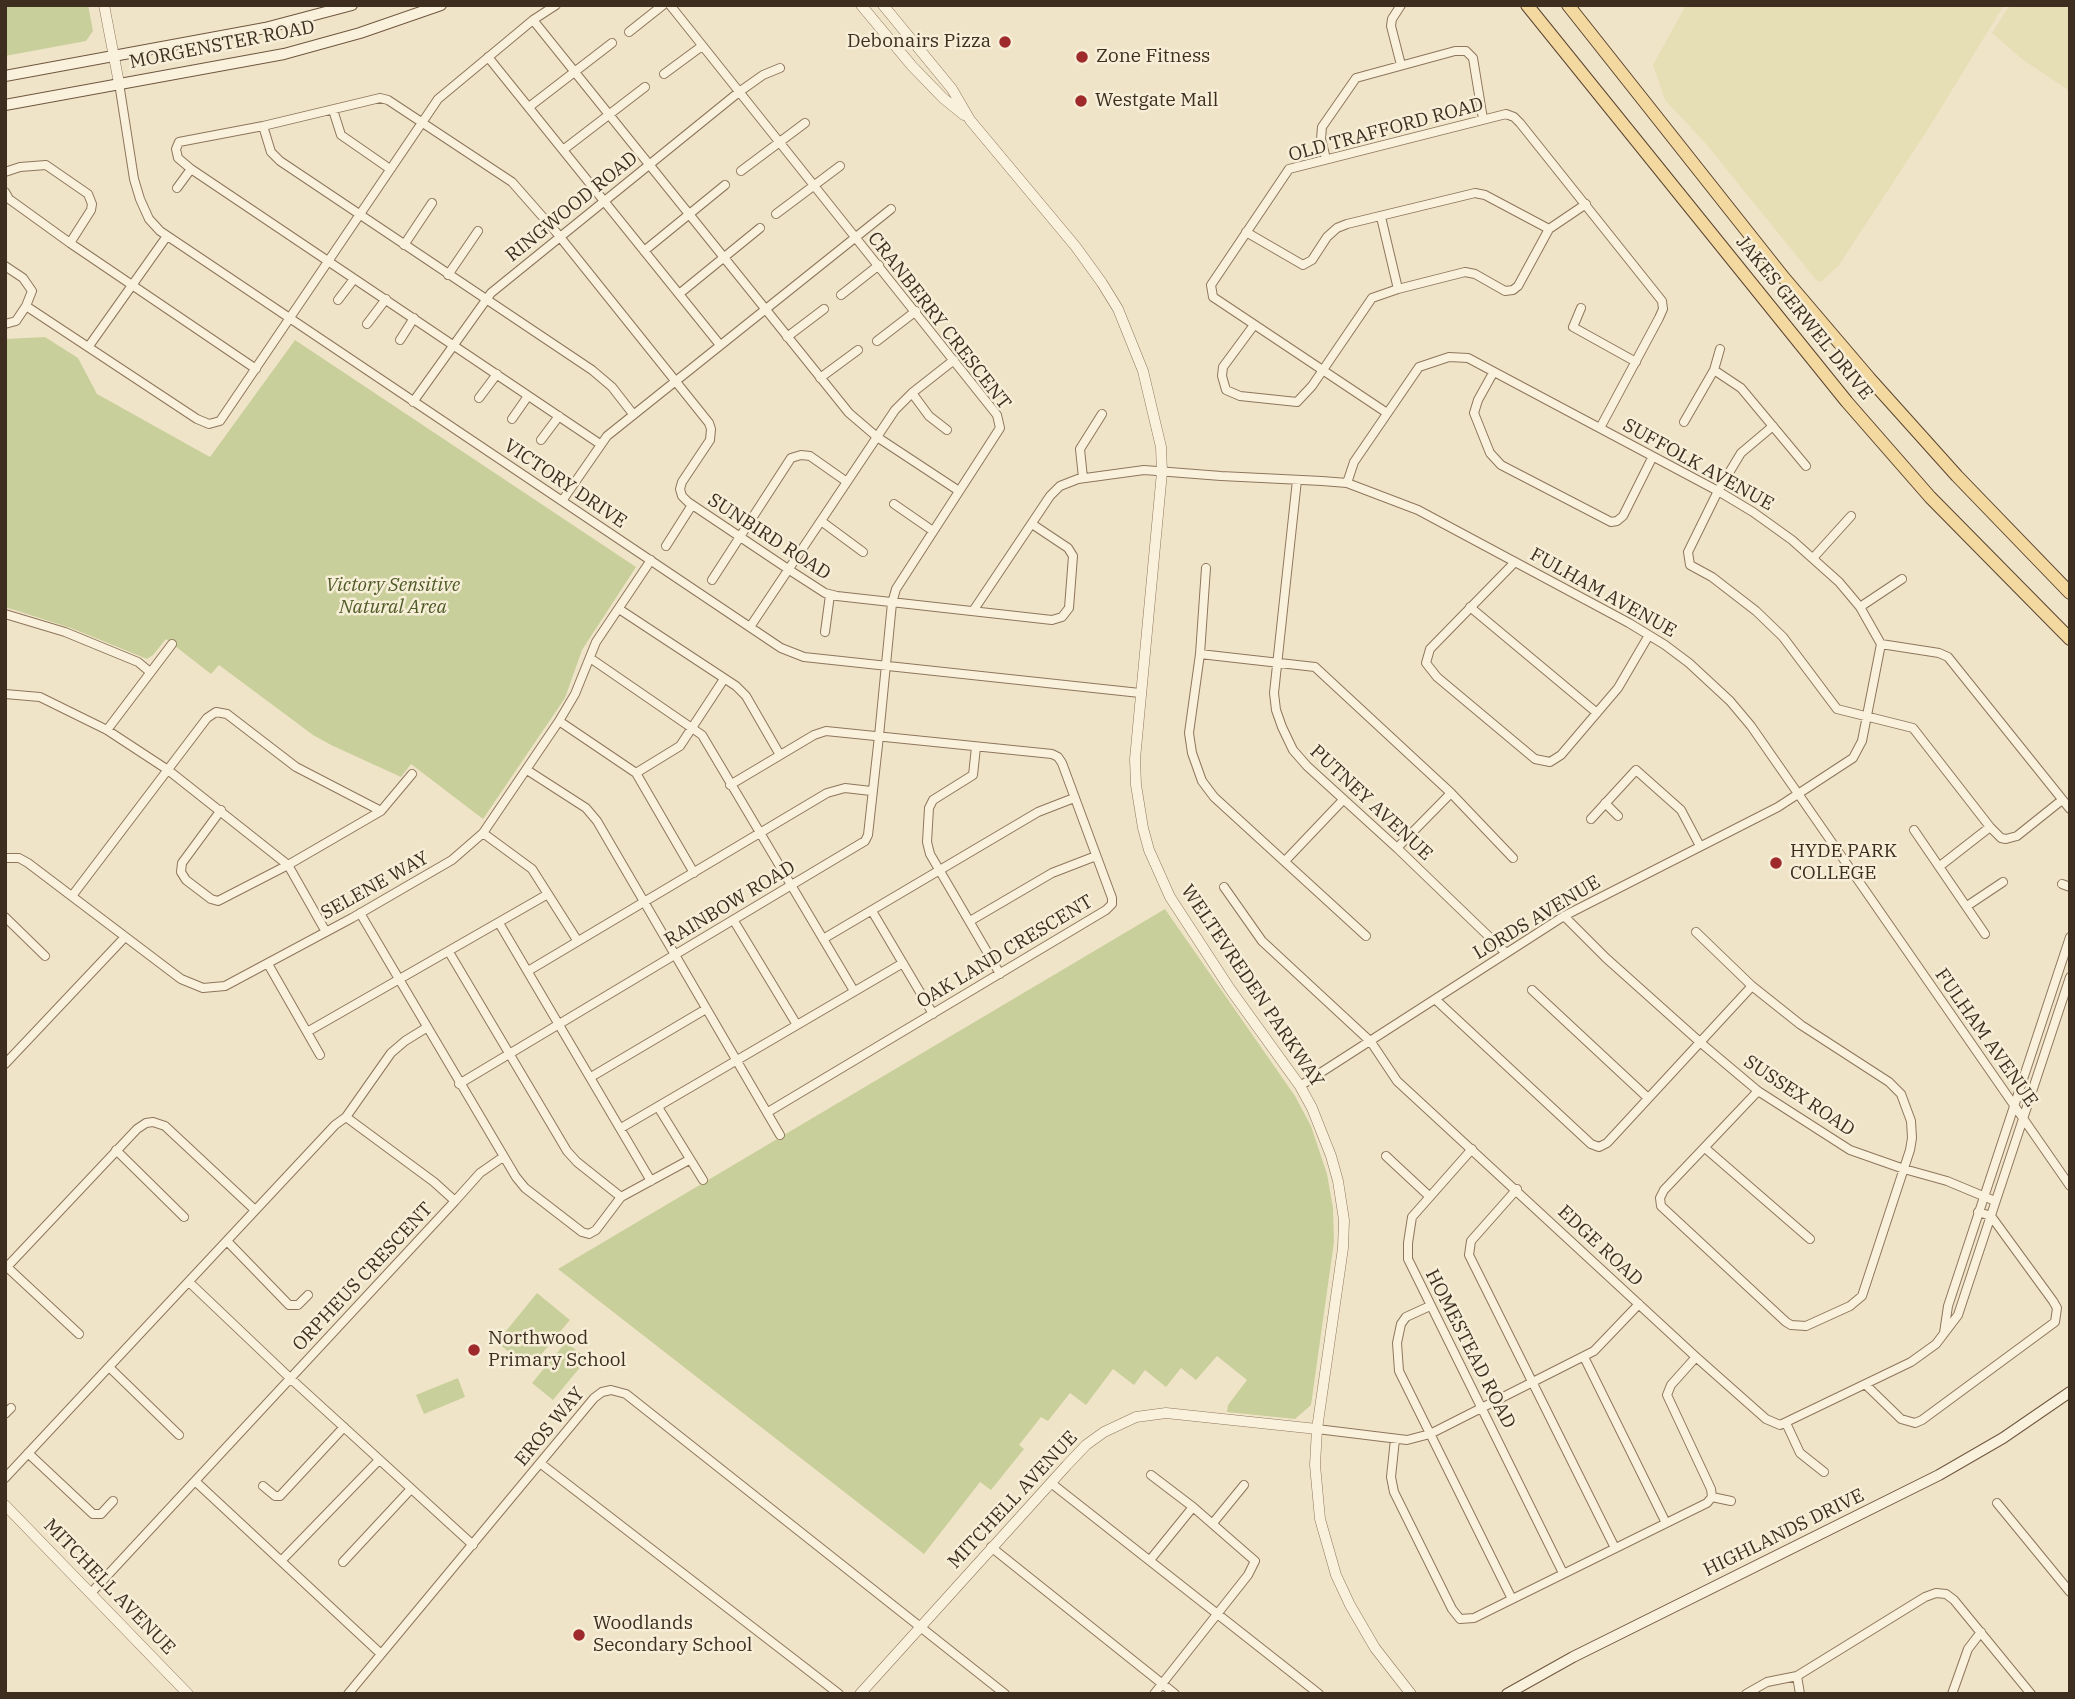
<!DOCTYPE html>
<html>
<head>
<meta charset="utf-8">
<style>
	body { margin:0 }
	#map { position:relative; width:2075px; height:1699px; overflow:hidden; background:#f0e4c8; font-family:"IBM Plex Serif",serif }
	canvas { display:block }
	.frame { position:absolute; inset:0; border:7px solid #3d2e20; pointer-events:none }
</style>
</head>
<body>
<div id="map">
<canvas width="2075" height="1699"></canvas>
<div class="frame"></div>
</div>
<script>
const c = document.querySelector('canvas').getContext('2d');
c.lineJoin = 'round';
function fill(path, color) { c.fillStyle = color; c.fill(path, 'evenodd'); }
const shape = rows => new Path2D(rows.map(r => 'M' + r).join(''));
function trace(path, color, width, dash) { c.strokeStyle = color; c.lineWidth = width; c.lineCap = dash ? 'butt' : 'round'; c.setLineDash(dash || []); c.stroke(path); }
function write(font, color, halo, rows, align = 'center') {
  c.font = font + ' "IBM Plex Serif",serif'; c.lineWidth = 5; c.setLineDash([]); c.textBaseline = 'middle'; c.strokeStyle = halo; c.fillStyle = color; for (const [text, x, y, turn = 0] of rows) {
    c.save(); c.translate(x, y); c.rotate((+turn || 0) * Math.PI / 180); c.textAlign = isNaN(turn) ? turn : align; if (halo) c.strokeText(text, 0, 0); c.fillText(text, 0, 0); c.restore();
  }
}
fill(shape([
	[1686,5,2004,5,1930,126,1839,265,1822,281,1817,281,1706,144,1665,100,1653,65],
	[2010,5,2070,5,2068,90,2022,59,1992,33]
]), '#e6deb5');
fill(shape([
	[5,5,88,5,93,31,86,41,5,56],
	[45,337,78,358,97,394,210,457,295,340,636,567,582,650,565,698,483,819,411,764,401,777,331,745,313,735,219,665,211,674,166,639,153,655,147,659,71,628,5,607,5,339],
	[1165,909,1295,1096,1311,1126,1327,1174,1333,1208,1334,1242,1311,1405,1295,1419,1227,1412,1228,1405,1247,1380,1217,1356,1196,1380,1181,1368,1166,1387,1145,1370,1134,1385,1113,1369,1086,1405,1070,1393,1048,1421,1041,1417,1019,1445,1024,1449,991,1490,980,1482,924,1554,558,1269],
	[537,1293,570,1320,529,1369,497,1342],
	[566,1342,587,1359,553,1400,532,1383],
	[458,1378,465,1397,424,1414,416,1395]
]), '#c9cf9b');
const minor = shape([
	[1401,5,1392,19,1391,26,1401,65],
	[533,20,849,413,877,437,959,491],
	[629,32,663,5],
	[488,57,720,345],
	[664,74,702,46],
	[119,83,134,179,140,199,149,219,160,231,781,648,804,657,1140,693],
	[529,107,612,43],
	[333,110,341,135,390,169],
	[263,126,271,152,280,161,592,370,612,387,633,414],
	[563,150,645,87],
	[1326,159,1321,139,1322,127,1356,78,1455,51,1466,51,1473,58,1483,119],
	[191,169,600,444],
	[741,171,805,123],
	[5,172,20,167,46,165,88,194,92,204,91,210,70,243],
	[177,188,191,169,178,158,176,149,179,142,263,126,380,98,388,100,512,182,556,232,709,423,711,429,710,440,682,482,680,489,682,496,688,502,794,573,825,593,837,596,1052,620,1062,617,1069,608,1073,556,1068,548,1032,524],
	[5,192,9,199,70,243,256,369],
	[776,214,840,166],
	[1381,217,1398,289],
	[1246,232,1303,265,1312,260,1327,237,1337,228,1347,224,1475,193,1485,195,1549,229],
	[404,245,432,203],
	[644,251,725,185],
	[5,266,23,278,32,291,26,306,16,321,5,324],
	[448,275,478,231],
	[679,294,760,228],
	[841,295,879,265],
	[338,300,354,279],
	[26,306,197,419,209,424,220,421,438,99,533,20,556,5],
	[1581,308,1573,327,1636,362],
	[367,324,386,299],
	[1254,325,1223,367,1222,376,1226,390,1240,396,1297,402,1312,386,1372,298,1398,289,1465,272,1475,274,1505,291,1513,290,1518,286,1549,229,1586,204],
	[787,337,824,309],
	[400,340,414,318],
	[877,341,916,311],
	[89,346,167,236],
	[1714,370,1741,388,1806,466],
	[1493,373,1478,400,1474,413,1490,453,1501,465,1611,522,1617,521,1623,516,1652,458],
	[820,378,858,350],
	[912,393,929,416,947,430],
	[479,398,497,374],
	[413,402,491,293,739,92,763,75,780,68],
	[1387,413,1213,297,1211,285,1289,169,1506,114,1514,117,1520,123,1662,301,1663,309,1659,318,1600,428],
	[512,419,528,396],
	[1684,422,1714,370,1720,349],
	[1773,426,1741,453,1718,491,1688,552,1690,565,1712,577,1756,611,1783,637,1837,709,1913,728,1990,827,2001,838,2006,839,2017,836,2062,800],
	[541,440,559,416],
	[1083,478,1080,449,1102,414],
	[1297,480,1274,693,1276,710,1282,727,1293,750,1307,766,1397,848,1506,953],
	[562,501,607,436,891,209],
	[894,504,933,531],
	[821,521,863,552],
	[666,546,692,505],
	[1814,557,1851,516],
	[1515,562,1430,649,1426,663,1437,677,1535,759,1550,762,1561,755,1618,688,1649,635],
	[1206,568,1200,654,1189,733,1192,753,1202,781,1214,797,1366,936],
	[712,580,791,458,801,455,810,456,847,482],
	[1470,607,1597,713],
	[1860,607,1902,579],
	[619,609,736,686,746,696,780,755],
	[973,611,1050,496,1060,486,1078,479,1144,470,1221,476,1322,481,1347,483,1418,510,1629,623,1665,645,1689,663,1730,701,1751,726,1799,795,2070,1186],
	[5,614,65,632,138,662,150,672],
	[750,627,895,410,912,393,954,360],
	[825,632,830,595],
	[1881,644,1939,653,1948,657,2070,809],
	[1200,654,1315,667,1451,793,1513,858],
	[590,658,702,735,854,991],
	[5,694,40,697,107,730,168,770,288,865,326,932],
	[559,721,636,773,694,873],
	[107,730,172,644],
	[976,747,973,775,933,800,929,808,927,842,930,854,1000,974],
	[527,770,586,808,597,821,780,1135],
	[636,773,680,746,724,679],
	[730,785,814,735,826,731,1052,754,1058,757,1062,763,1112,898,1112,904,1106,910,768,1112],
	[1605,803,1618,816],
	[221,810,182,863,181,872,186,880,211,899,218,901,288,865,381,811,412,774],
	[1591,819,1636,770,1681,810,1700,846],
	[1914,830,1985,934],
	[483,833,532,869,577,940],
	[1397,848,1451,793],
	[5,858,19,858,28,863,181,979,203,988,225,986,352,918,452,860,483,833,559,721,575,694,596,642,651,560],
	[1285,861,1343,800],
	[1940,866,1990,827],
	[2062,884,2070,887],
	[1224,887,1262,941,1371,1042,1397,1081,1696,1357,1766,1419,1780,1425,1911,1362,1936,1344,1958,1315,2070,977],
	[72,896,207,718,216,712,227,714,296,767,381,811],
	[1967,906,2003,882],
	[872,911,933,1014],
	[360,913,516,1177,525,1188,582,1232,589,1234,596,1230,621,1197,689,1160],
	[1564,916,1606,958,1701,1043,1758,1091,1850,1150,1904,1169,1947,1181,1995,1201],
	[5,917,45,956],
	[734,921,797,1025],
	[970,921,1052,873,1096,856],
	[499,923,651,1181],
	[1696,932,1752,986,1801,1025,1889,1082,1901,1094,1911,1121,1912,1138,1910,1150,1862,1296,1850,1306,1806,1326,1791,1325,1786,1322,1661,1206,1660,1198,1664,1190,1758,1091],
	[823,939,1038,812,1074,798],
	[449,952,567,1151,577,1162,621,1197],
	[268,964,320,1055],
	[528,971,827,793,845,788,871,791],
	[1532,990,1648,1098],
	[1436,1000,1591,1144,1599,1147,1607,1143,1752,986],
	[307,1032,548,894],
	[5,1064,125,937],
	[591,1077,706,1009],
	[459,1084,865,841,868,835,879,736,892,603,896,589,1000,428,997,415,670,5],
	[1300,1086,1564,916,1778,807,1853,758,1862,741,1881,644,1860,607,1839,582,1792,540,1753,512,1718,491,1468,358,1449,357,1419,367,1354,462,1347,483],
	[658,1107,703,1180],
	[346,1117,391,1053,405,1041,426,1028],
	[621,1128,903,963],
	[1705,1148,1810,1239],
	[1472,1149,1412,1217,1408,1243,1408,1259,1563,1573],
	[116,1150,184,1217],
	[1386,1156,1429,1196],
	[1517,1189,1471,1241,1469,1255,1615,1548],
	[455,1201,480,1173,503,1157],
	[227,1241,289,1305,298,1305,308,1295],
	[7,1267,79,1334],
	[5,1269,137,1129,146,1123,153,1122,165,1126,255,1210],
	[189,1282,290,1378,473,1545],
	[1430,1306,1406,1317,1401,1324,1397,1343,1399,1371,1512,1599],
	[1944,1333,1948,1306,2070,937],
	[1584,1357,1666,1523],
	[1696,1357,1671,1385,1667,1395,1711,1489,1712,1497],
	[109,1367,179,1435],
	[1866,1385,1901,1419,1915,1423,1922,1420,2055,1322,2057,1308,2053,1301,1991,1216,1978,1212],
	[5,1414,11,1408],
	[1786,1423,1800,1453,1824,1472],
	[1317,1429,1407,1440,1430,1434,1594,1351,1639,1304],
	[1395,1439,1391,1477,1394,1492,1452,1609,1460,1619,1474,1618,1707,1503,1712,1497],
	[28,1453,93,1514,101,1514,113,1501],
	[540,1463,839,1694],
	[1151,1475,1193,1507],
	[5,1478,335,1125,346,1117,434,1182,455,1201,91,1593],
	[195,1481,381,1654],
	[1051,1483,1319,1694],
	[263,1486,275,1496,280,1496,344,1427],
	[1712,1497,1731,1501],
	[1997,1503,2070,1592],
	[1213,1523,1244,1485],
	[991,1547,1175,1694],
	[1150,1560,1193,1507,1255,1561,1248,1575,1154,1694],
	[281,1561,379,1460],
	[343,1562,410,1490],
	[348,1694,594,1398,602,1392,611,1390,626,1394,1005,1694],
	[1746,1694,1767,1682,1797,1676],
	[1800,1694,1797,1676,1925,1597,1936,1593,1946,1594,1954,1600,2031,1694],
	[1952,1694,1968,1649,1981,1632]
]);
const tertiary = shape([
	[104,5,119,83],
	[861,5,912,66,943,98,964,115],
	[883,5,952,89,970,120,1076,247,1102,283,1118,309,1143,371,1161,447,1162,472,1135,759,1136,785,1143,828,1149,850,1170,897,1230,989,1300,1086,1312,1108,1331,1156,1338,1181,1344,1220,1343,1248,1317,1429,1315,1465,1320,1519,1336,1575,1350,1605,1375,1648,1411,1694],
	[5,1505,188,1694],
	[860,1694,1067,1465,1086,1445,1104,1432,1136,1417,1166,1413,1317,1429]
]);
const secondary = shape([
	[5,76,265,28,352,5],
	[5,105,284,54,360,33,441,5],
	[1507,1694,1573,1657,1939,1475,2003,1438,2070,1392]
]);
const primary = shape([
	[1527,5,1847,402,1930,497,2070,639],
	[1568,5,1784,278,1870,379,1957,476,2070,593]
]);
trace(minor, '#8d765c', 10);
trace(tertiary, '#8d765c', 11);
trace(secondary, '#6f573f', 12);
trace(primary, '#5b4430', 14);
trace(minor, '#faf1dc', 8);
trace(tertiary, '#faf1dc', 10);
trace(secondary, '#faf1dc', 10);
trace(primary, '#f3d9a0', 12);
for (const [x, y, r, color] of [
	[1005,42,7,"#9e2a2b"],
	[1082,57,7,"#9e2a2b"],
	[1081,101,7,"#9e2a2b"],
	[1776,863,7,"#9e2a2b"],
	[474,1350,7,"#9e2a2b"],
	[579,1635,7,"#9e2a2b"]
]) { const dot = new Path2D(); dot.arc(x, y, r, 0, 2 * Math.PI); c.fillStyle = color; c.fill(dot); trace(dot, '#f7eed8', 2.5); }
write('19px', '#3d2e20', '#f7eed8', [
	["Debonairs Pizza",991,42,"right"],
	["Zone Fitness",1096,57],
	["Westgate Mall",1095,101],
	["HYDE PARK",1790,852],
	["COLLEGE",1790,874],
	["Northwood",488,1339],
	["Primary School",488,1361],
	["Woodlands",593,1624],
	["Secondary School",593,1646]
], 'left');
write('19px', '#3d2e20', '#f7eed8', [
	["MORGENSTER ROAD",222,45,-11],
	["OLD TRAFFORD ROAD",1386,130,-15],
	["RINGWOOD ROAD",572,207,-39],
	["JAKES GERWEL DRIVE",1804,318,51],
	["CRANBERRY CRESCENT",939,321,52],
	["SUFFOLK AVENUE",1698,465,29],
	["VICTORY DRIVE",565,484,34],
	["SUNBIRD ROAD",769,537,33],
	["FULHAM AVENUE",1603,593,29],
	["PUTNEY AVENUE",1371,803,43],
	["SELENE WAY",375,886,-29],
	["RAINBOW ROAD",730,904,-31],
	["LORDS AVENUE",1537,918,-31],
	["OAK LAND CRESCENT",1005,952,-31],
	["WELTEVREDEN PARKWAY",1252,986,56],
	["FULHAM AVENUE",1986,1038,55],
	["SUSSEX ROAD",1799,1096,34],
	["EDGE ROAD",1600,1246,43],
	["ORPHEUS CRESCENT",363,1277,-47],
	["HOMESTEAD ROAD",1470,1349,63],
	["EROS WAY",550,1427,-50],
	["MITCHELL AVENUE",1013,1500,-47],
	["HIGHLANDS DRIVE",1784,1533,-26],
	["MITCHELL AVENUE",109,1587,46]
]);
write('italic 19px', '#4d5a26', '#f7eed8', [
	["Victory Sensitive",393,586],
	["Natural Area",393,608]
]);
</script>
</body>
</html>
